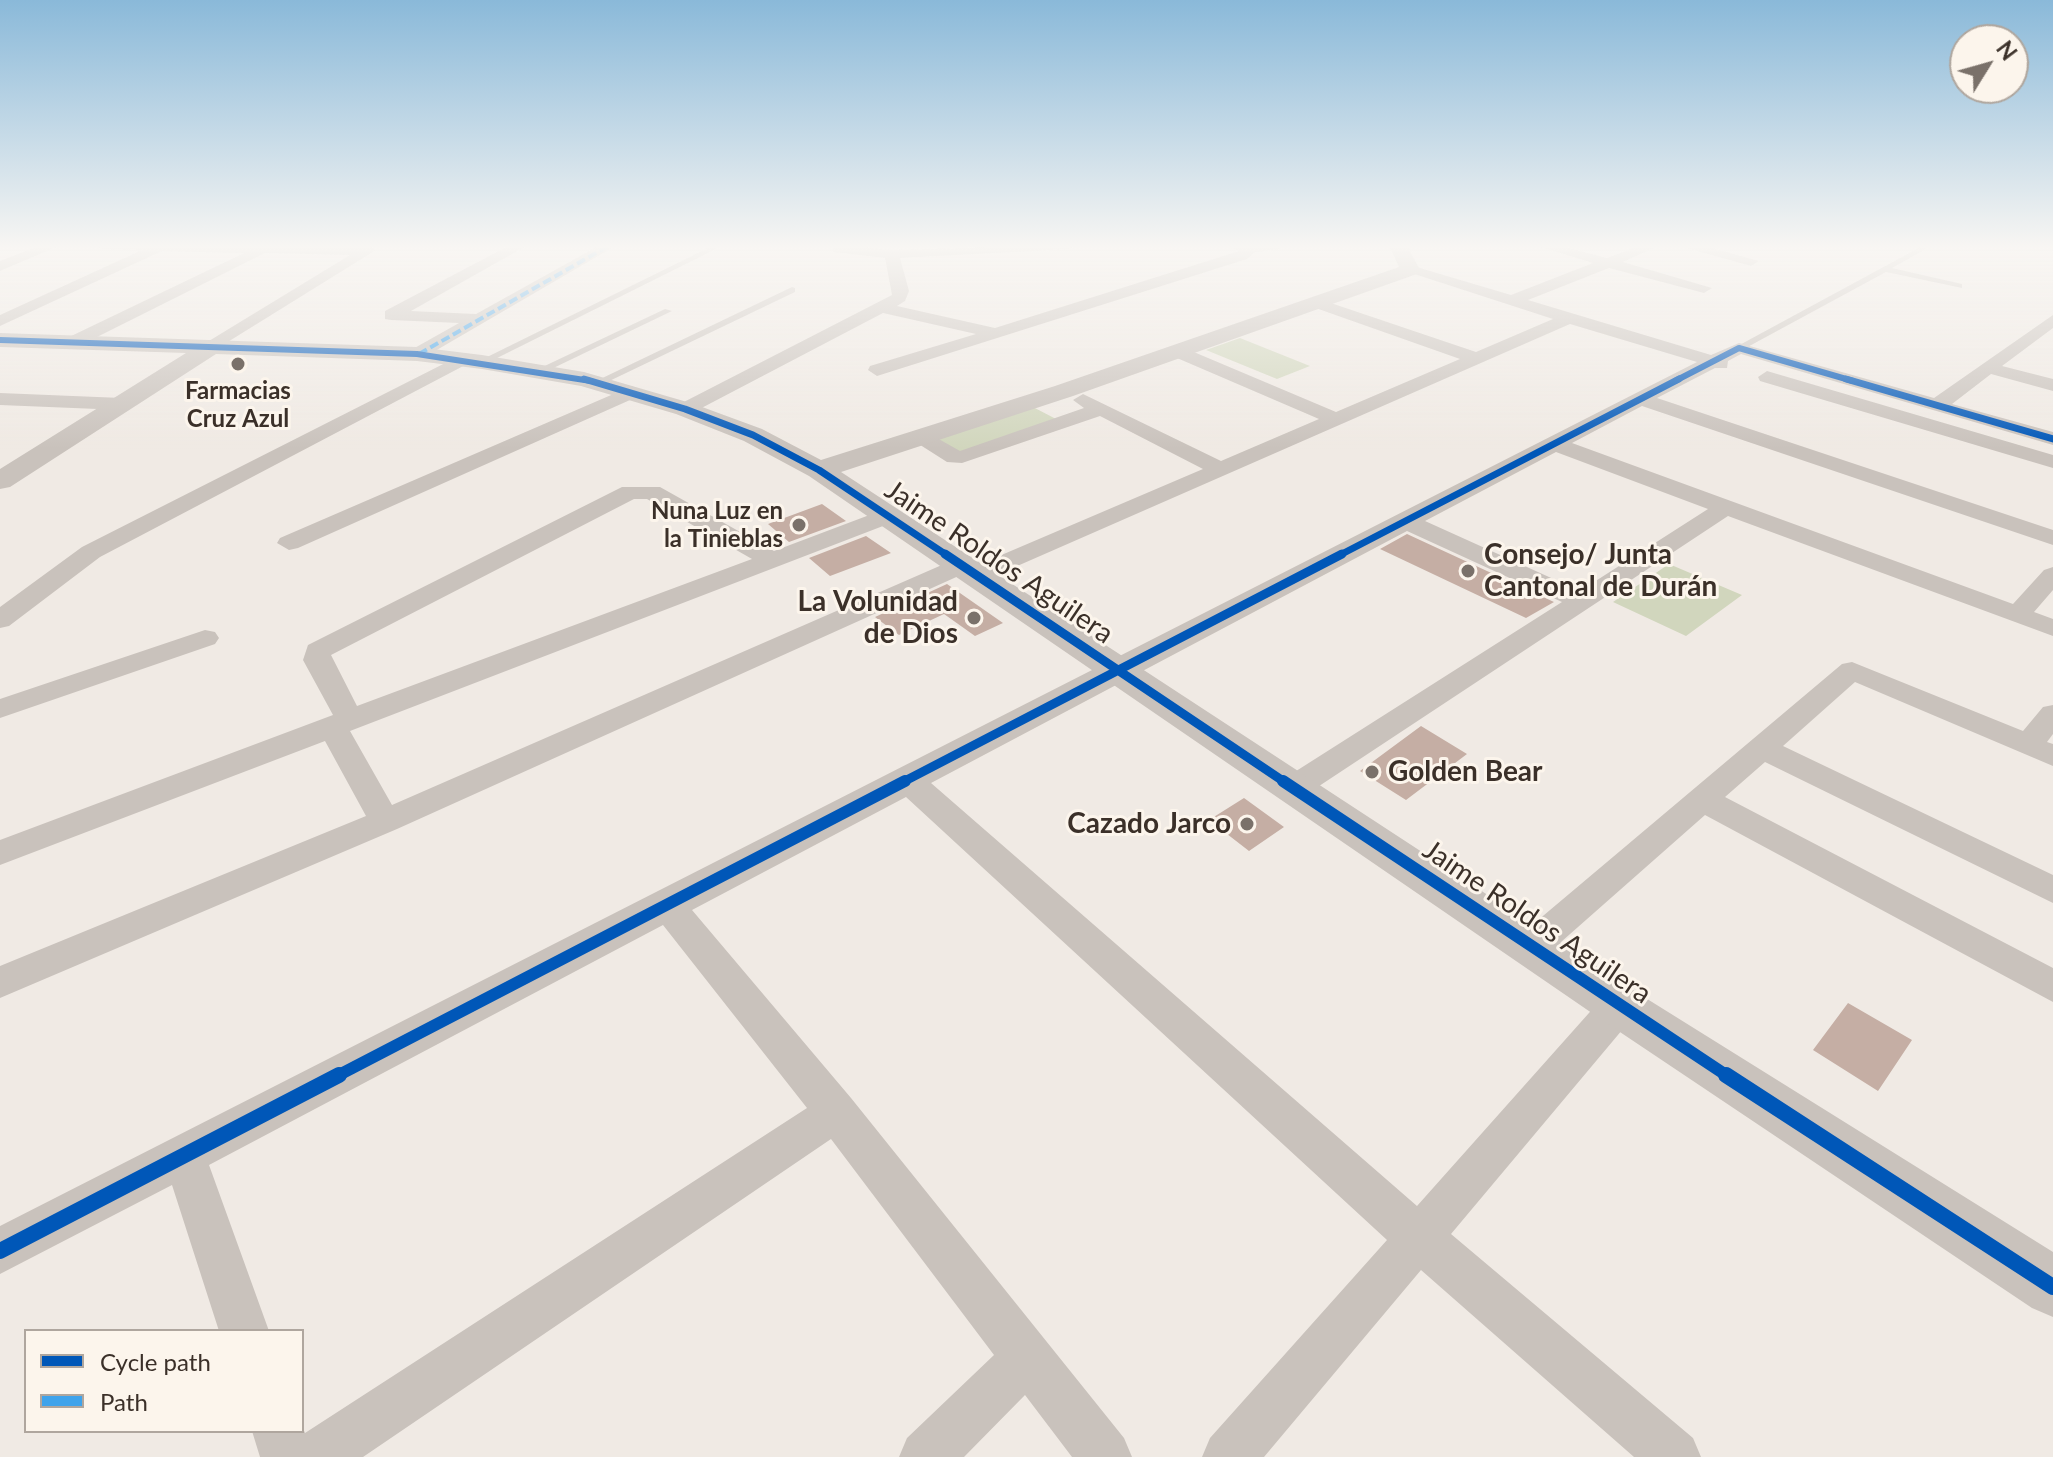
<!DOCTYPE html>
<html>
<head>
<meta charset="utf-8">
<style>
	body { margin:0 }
	#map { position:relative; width:2053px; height:1457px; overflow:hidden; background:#f0eae4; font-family:Lato,sans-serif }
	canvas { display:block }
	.legend { position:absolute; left:24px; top:1329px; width:280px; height:104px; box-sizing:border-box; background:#fcf5ec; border:2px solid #afa69e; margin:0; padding:10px 14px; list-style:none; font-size:24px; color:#3b3029 }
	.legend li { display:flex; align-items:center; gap:16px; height:40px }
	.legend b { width:40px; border:2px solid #afa69e }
	.north { position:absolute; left:1949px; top:24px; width:80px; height:80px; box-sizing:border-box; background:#fcf5ec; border:2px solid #afa69e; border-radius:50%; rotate:53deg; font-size:22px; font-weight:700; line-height:32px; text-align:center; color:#3b3029 }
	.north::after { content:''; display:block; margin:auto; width:28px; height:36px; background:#7a716a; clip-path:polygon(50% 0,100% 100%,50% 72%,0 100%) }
</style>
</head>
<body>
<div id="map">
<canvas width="2053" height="1457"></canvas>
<ul class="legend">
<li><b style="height:10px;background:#0057b8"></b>Cycle path</li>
<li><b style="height:10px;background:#3fa3eb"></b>Path</li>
</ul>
<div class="north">N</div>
</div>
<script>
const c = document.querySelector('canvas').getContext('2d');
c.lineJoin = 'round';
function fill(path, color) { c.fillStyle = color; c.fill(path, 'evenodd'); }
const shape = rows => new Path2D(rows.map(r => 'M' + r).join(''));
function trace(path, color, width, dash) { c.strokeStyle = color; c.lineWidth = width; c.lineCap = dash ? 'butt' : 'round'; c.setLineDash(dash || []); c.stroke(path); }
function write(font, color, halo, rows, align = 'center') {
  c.font = font + ' Lato,sans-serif'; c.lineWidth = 6; c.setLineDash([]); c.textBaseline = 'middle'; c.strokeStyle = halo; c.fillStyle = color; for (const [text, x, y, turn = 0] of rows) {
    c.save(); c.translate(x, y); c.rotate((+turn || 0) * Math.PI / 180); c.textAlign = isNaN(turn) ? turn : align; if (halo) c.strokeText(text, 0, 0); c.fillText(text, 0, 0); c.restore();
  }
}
fill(shape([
	[1240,338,1310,366,1277,379,1206,350],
	[1033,407,1056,419,955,455,933,441],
	[1669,564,1742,595,1686,636,1613,602]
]), '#d1d6bd');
fill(shape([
	[822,504,846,521,789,542,768,524],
	[1407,534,1554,602,1526,618,1380,549],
	[866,536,891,553,830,576,809,558],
	[947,584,1003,623,975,636,944,614,899,635,875,617],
	[1421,726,1467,754,1406,800,1360,771],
	[1244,798,1284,827,1249,851,1209,820],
	[1848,1003,1912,1040,1878,1091,1813,1050]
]), '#c5aea4');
fill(shape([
	[714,245,724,245,485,364,477,362,714,245],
	[1924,245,1933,245,1892,268,1962,284,1962,288,1886,272,1742,350,1734,348,1924,245],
	[792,287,795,288,795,292,601,385,592,383,792,287],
	[665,309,672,311,543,373,534,371,665,309]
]), '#c9c2bc');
fill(shape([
	[41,245,61,245,0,271,0,261,41,245],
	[95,245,369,246,376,250,210,353,201,348,204,344,350,255,265,253,77,347,65,347,65,339,244,253,162,251,0,326,0,315,142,250,102,249,95,245],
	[510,245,528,245,411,311,476,314,600,245,617,245,423,358,411,358,411,350,459,323,391,320,385,319,385,311,510,245],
	[840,245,891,250,1076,245,1069,249,900,258,909,291,905,301,897,306,995,328,1239,251,1222,245,1287,245,1280,249,1255,252,1247,259,877,376,868,370,870,366,976,334,883,313,692,413,678,413,675,409,678,405,892,295,885,258,833,252,833,246,840,245],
	[1534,245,1557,245,1607,258,1641,245,1660,245,1623,262,1712,288,1704,293,1609,268,1528,300,1711,355,1739,343,1934,398,2053,315,2053,328,2002,366,2053,379,2053,391,1991,374,1952,404,2053,432,2053,445,1741,354,1728,361,1727,368,1715,368,1657,398,2053,530,2053,545,1642,406,1572,443,2013,604,2044,570,2053,567,2053,590,2034,612,2053,619,2053,636,1728,516,1304,796,1293,799,1282,796,1277,788,1282,780,1562,602,1407,531,931,783,1417,1206,1605,995,1619,990,1633,995,1638,1006,1633,1017,1451,1234,1693,1438,1701,1457,1634,1457,1421,1270,1264,1457,1202,1457,1210,1438,1387,1240,906,797,692,910,851,1098,1124,1438,1132,1457,1072,1457,1025,1395,964,1457,899,1457,907,1438,994,1355,831,1139,363,1457,260,1457,252,1431,302,1431,302,1426,305,1433,807,1108,663,925,209,1165,269,1331,219,1331,172,1185,0,1274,0,1226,1697,362,1570,324,983,581,965,581,963,574,397,829,0,998,0,966,366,816,325,741,0,865,0,840,333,715,303,660,308,645,622,487,660,487,774,551,880,511,888,509,900,516,896,521,350,731,392,805,951,561,969,561,971,568,1203,469,1100,416,962,463,947,462,914,441,911,437,914,433,928,433,960,451,1084,408,1073,400,1083,394,1221,461,1319,419,1170,355,1170,347,1182,347,1336,412,1460,359,1310,306,1310,300,1322,300,1476,352,1553,319,1402,270,1410,265,1511,295,1593,263,1534,245],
	[1556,452,1708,509,1580,591,1425,521,1556,452],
	[634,499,647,499,752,559,357,706,331,655,634,499],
	[1676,245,1701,245,1759,261,1751,266,1676,245],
	[463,354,472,359,469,363,100,557,9,626,0,628,0,607,82,547,463,354],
	[1767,371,2053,455,2053,468,1760,381,1758,377,1767,371],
	[632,386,642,392,639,396,298,548,289,550,277,543,280,538,632,386],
	[0,393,122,398,132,404,122,410,0,405,0,393],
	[205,630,215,632,219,638,215,644,0,718,0,699,205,630],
	[1852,662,2023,731,2043,707,2053,705,2053,734,2047,742,2053,744,2053,766,1855,682,1783,746,2053,875,2053,903,1765,762,1725,797,2053,968,2053,1002,1705,815,1544,957,1531,962,1518,957,1513,947,1518,937,1842,664,1852,662]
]), '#c9c2bc');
fill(shape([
	[1389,245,1407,245,1420,270,1417,274,1073,396,841,472,1636,992,2053,1252,2053,1317,2032,1308,1602,1020,809,476,744,441,676,414,581,386,482,369,417,361,216,354,10,487,0,489,0,469,186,353,0,347,0,333,417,347,482,355,584,372,694,404,762,429,821,460,1055,386,1399,267,1389,245]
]), '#c9c2bc');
trace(shape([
	[419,354,610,245]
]), '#3fa3eb', 4, [9, 4]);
trace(shape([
	[0,340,417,354,591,381],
	[1675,381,1739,348,1853,381]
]), '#0057b8', 6);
trace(shape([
	[584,379,685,409,753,435,819,470,948,556],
	[1846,379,2053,439],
	[1338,556,1679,379]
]), '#0057b8', 7);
trace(shape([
	[945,554,1286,783],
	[901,783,1342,554]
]), '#0057b8', 9);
trace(shape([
	[1283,781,1729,1077],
	[335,1077,905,781]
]), '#0057b8', 12);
trace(shape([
	[1726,1075,2053,1287],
	[0,1251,339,1075]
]), '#0057b8', 16);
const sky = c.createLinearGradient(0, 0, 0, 449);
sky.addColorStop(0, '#8ab9d9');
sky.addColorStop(0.55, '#f8f6f3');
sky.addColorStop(1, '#f8f6f300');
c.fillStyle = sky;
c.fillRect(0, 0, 2053, 449);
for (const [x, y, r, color] of [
	[238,364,8,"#7a716a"],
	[799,525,8,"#7a716a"],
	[1468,571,8,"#7a716a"],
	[974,618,8,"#7a716a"],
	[1372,772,8,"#7a716a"],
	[1247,824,8,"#7a716a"]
]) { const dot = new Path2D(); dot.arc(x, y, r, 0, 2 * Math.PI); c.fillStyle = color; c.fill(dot); trace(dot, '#fcf5ec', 3); }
write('bold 24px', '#3b3029', '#fcf5ec', [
	["Farmacias",238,391],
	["Cruz Azul",238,419],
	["Nuna Luz en",783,511,"right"],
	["la Tinieblas",783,539,"right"]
]);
write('bold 28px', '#3b3029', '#fcf5ec', [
	["Consejo/ Junta",1484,555],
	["Cantonal de Durán",1484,587],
	["La Volunidad",958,602,"right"],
	["de Dios",958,634,"right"],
	["Golden Bear",1388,772],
	["Cazado Jarco",1231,824,"right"]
], 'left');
write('28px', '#3b3029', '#fcf5ec', [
	["Jaime Roldos Aguilera",999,562,34],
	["Jaime Roldos Aguilera",1537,922,34]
]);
</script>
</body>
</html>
